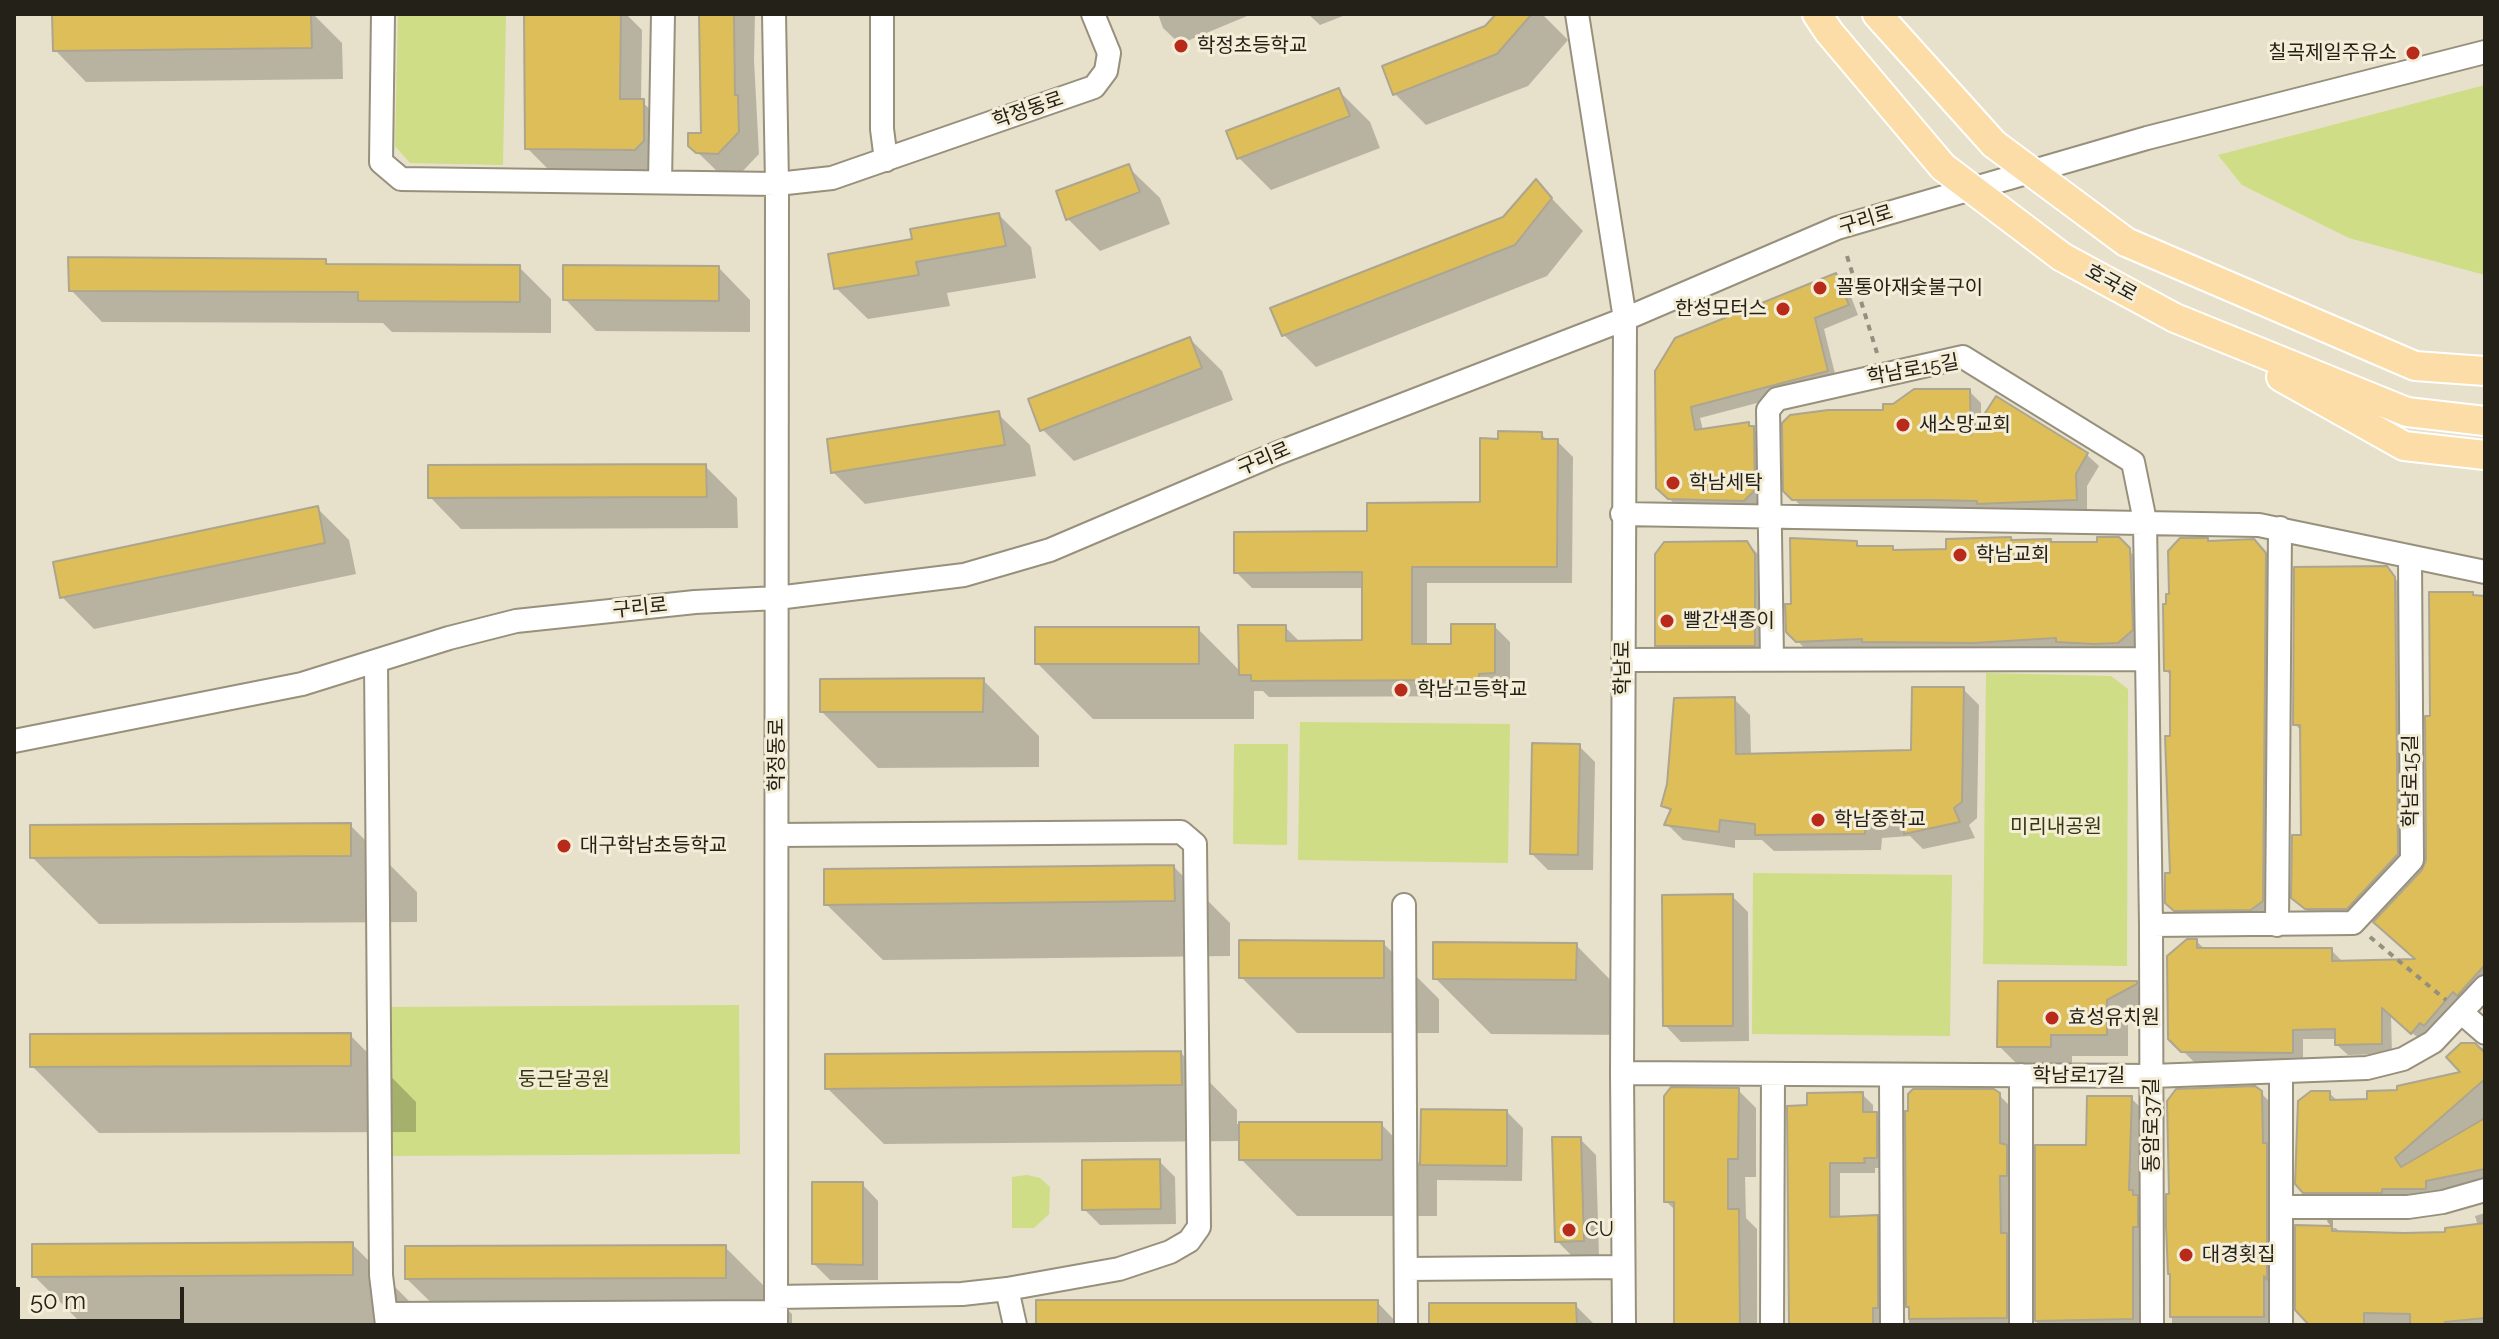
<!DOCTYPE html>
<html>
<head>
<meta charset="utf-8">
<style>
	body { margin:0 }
	#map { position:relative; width:2499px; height:1339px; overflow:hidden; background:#e7e0ca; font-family:Raleway,sans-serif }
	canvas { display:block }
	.frame { position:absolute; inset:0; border:16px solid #242119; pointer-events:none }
	.scale { position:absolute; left:16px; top:1287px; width:168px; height:36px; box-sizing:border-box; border:4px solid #242119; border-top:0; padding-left:10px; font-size:24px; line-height:28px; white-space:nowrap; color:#242119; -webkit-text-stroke:6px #f4edd7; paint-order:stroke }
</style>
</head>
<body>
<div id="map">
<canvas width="2499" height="1339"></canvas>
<div class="frame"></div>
<div class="scale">50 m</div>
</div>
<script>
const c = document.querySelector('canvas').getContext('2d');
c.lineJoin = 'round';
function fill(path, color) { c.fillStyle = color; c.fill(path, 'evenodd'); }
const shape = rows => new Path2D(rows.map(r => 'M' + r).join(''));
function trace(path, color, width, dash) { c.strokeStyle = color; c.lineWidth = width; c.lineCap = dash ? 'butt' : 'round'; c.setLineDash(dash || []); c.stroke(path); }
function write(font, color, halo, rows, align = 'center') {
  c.font = font + ' Raleway,"Noto Sans KR",sans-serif'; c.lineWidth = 6; c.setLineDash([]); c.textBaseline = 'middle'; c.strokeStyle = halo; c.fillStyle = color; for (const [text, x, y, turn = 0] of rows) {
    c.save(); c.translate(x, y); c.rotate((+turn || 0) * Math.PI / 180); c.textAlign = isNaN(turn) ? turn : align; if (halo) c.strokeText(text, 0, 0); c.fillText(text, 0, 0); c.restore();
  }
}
fill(shape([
	[398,14,506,14,503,165,410,163,395,146],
	[2485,85,2485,275,2349,238,2242,185,2218,155],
	[1986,673,2111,676,2128,689,2127,966,1983,964],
	[1300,722,1510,724,1508,863,1298,860],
	[1234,744,1288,744,1287,845,1233,844],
	[1753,873,1952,875,1950,1036,1752,1034],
	[739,1005,740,1154,389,1156,388,1007],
	[1027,1175,1040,1178,1050,1187,1049,1214,1034,1228,1012,1228,1012,1177]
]), '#cedd86');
fill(shape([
	[134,14,313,14,342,43,343,79,86,82,55,50],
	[526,14,626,14,642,30,641,101,665,123,657,170,549,170,527,148],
	[701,14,755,14,754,60,759,154,740,174,720,174,690,145,703,135],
	[1158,14,1252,14,1180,44,1163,28],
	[1308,14,1348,14,1320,25],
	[1499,14,1542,14,1568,40,1528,86,1426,125,1394,93,1486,28],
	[1338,90,1370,122,1380,148,1271,190,1239,158],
	[1128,167,1160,198,1170,224,1100,251,1068,219],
	[1536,182,1583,231,1547,276,1316,367,1284,335,1505,219],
	[999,215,1031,247,1036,278,947,293,950,306,868,319,836,288,914,240],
	[325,261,331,266,519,267,551,299,551,333,392,332,383,323,102,322,71,290],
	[719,268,750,300,750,332,596,331,565,299],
	[1836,275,1847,286,1858,315,1824,329,1837,382,1700,418,1703,430,1748,424,1764,439,1765,501,1754,511,1680,509,1658,488,1657,371],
	[1190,339,1222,371,1233,400,1074,461,1042,429],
	[1969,391,1981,403,1981,423,1997,398,2087,455,2099,466,2087,486,2087,511,1806,511,1785,490,1885,412],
	[998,414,1030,445,1036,476,865,504,833,472],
	[1541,434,1548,441,1557,441,1573,457,1572,583,1427,583,1427,646,1453,646,1494,626,1510,642,1510,689,1495,689,1495,696,1269,697,1263,691,1254,691,1254,719,1093,719,1037,663,1198,629,1241,672,1285,627,1301,643,1364,642,1364,588,1252,588,1236,572,1369,533,1482,504,1500,441],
	[705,466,737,498,738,528,461,529,430,497],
	[317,508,349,540,356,574,94,629,62,597],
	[2118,539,2140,562,2143,642,2129,654,1809,653,1788,631,1793,606,1856,542,1861,548,1892,548,1897,552,1948,551,2012,542,2099,544],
	[2207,540,2210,543,2253,541,2276,565,2273,912,2262,920,2187,921,2167,902,2172,875,2172,676,2166,671,2171,596],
	[1747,543,1759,555,1766,568,1766,657,1669,657,1657,645],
	[2386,568,2405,590,2408,865,2358,919,2317,919,2304,908,2302,732,2295,724],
	[2472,594,2476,597,2485,597,2485,986,2423,1042,2391,1015,2392,1054,2348,1055,2337,1045,2337,1039,2303,1039,2303,1063,2194,1062,2170,1038,2196,941,2206,950,2331,950,2342,961,2419,961,2424,871,2428,860,2432,718],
	[983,680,1039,736,1039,767,878,768,822,712],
	[1963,689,1979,705,1977,818,1969,825,1975,838,1923,849,1910,836,1882,838,1881,850,1774,851,1762,840,1735,840,1735,848,1683,840,1667,824,1672,813,1664,805,1734,699,1750,715,1751,756,1913,752],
	[1579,746,1595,762,1593,870,1548,870,1532,854],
	[350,825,417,892,417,922,99,924,32,857],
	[1174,867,1230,923,1230,956,883,960,826,904],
	[1732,896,1748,912,1749,1041,1681,1042,1665,1025],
	[1383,943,1439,999,1439,1033,1297,1033,1241,977],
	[1576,945,1632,1002,1632,1035,1491,1034,1435,978],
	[2136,983,2158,1006,2128,1022,2128,1056,2072,1056,2072,1068,2021,1068,1999,1046],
	[350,1035,416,1102,416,1132,99,1133,32,1066],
	[2462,1045,2485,1048,2485,1181,2436,1191,2436,1199,2316,1203,2297,1183,2329,1093,2338,1101,2369,1101,2464,1073],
	[1181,1053,1237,1110,1237,1124,1381,1124,1422,1166,1423,1111,1507,1112,1523,1128,1522,1181,1437,1180,1437,1216,1297,1216,1241,1159,1241,1141,884,1144,827,1088],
	[1738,1090,1756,1108,1756,1177,1745,1177,1746,1218,1757,1229,1757,1325,1676,1325,1676,1211,1666,1201],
	[2261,1093,2272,1104,2276,1325,2172,1325,2172,1275],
	[1862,1094,1873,1105,1873,1114,1887,1125,1888,1168,1875,1168,1875,1173,1840,1173,1840,1218,1877,1217,1888,1228,1883,1325,1790,1325,1809,1107],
	[1999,1095,2010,1106,2017,1325,1909,1325,1907,1113],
	[2131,1098,2142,1109,2140,1199,2148,1208,2144,1325,2037,1325,2037,1147,2088,1146],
	[1580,1139,1596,1155,1599,1256,1573,1257,1557,1241],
	[1159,1161,1175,1177,1176,1224,1100,1225,1084,1209],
	[862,1184,878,1201,878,1280,830,1280,814,1264],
	[2485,1213,2485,1325,2312,1325,2297,1227,2336,1228,2341,1233,2448,1234,2478,1226,2475,1216],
	[352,1244,419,1311,419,1325,83,1325,34,1276],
	[725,1247,792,1314,792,1325,454,1325,407,1279],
	[1377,1302,1399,1325,1038,1325],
	[1575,1305,1595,1325,1431,1325]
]), '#0003');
const building = shape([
	[52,14,311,14,312,48,53,51,52,14],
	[524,14,621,14,620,99,644,99,644,141,635,150,525,149,524,14],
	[699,14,734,14,735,95,738,95,739,132,718,154,696,153,688,146,688,133,701,133,699,14],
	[1496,14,1532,14,1497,54,1393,95,1382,66,1485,26,1496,14],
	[1339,88,1350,116,1237,159,1226,131,1339,88],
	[1129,164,1140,192,1066,220,1056,191,1129,164],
	[1536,179,1552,198,1515,245,1282,336,1270,308,1503,217,1536,179],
	[999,213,1006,246,916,262,919,275,834,289,828,254,912,239,910,229,999,213],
	[68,257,326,259,326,264,520,265,520,302,358,301,358,292,69,291,68,257],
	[563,265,719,266,719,301,563,300,563,265],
	[1836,273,1849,305,1815,318,1828,371,1691,407,1695,430,1749,422,1749,426,1754,426,1755,490,1744,501,1668,499,1656,488,1655,371,1675,338,1836,273],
	[1190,337,1202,368,1040,431,1028,399,1190,337],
	[1914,389,1970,389,1971,435,1996,396,2088,453,2076,474,2077,500,1977,504,1977,501,1932,500,1792,500,1783,491,1782,423,1790,415,1828,410,1883,410,1883,404,1893,404,1914,389],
	[999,411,1005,445,831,473,827,439,999,411],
	[1498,431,1542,432,1542,439,1558,439,1557,567,1412,567,1412,644,1451,644,1451,624,1495,624,1495,673,1479,674,1479,680,1251,681,1251,675,1239,675,1238,625,1286,625,1286,641,1362,640,1362,572,1234,573,1234,532,1367,531,1367,503,1480,502,1480,438,1498,439,1498,431],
	[706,464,707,497,428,498,428,465,706,464],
	[318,506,325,543,60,598,53,562,318,506],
	[2011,537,2011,540,2051,539,2051,542,2097,542,2097,537,2119,537,2130,548,2133,630,2118,643,2094,644,2056,642,2056,638,1974,643,1862,642,1862,639,1796,642,1786,632,1785,604,1791,604,1790,538,1857,541,1857,546,1893,546,1893,550,1946,549,1946,539,2011,537],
	[2180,538,2208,538,2208,541,2254,539,2266,553,2263,901,2251,910,2174,911,2165,903,2165,873,2170,873,2165,736,2170,736,2170,671,2164,671,2163,604,2166,604,2166,594,2169,594,2168,551,2180,538],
	[1747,541,1755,554,1755,646,1655,646,1655,554,1664,542,1747,541],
	[2387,566,2395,577,2398,854,2347,909,2305,909,2291,898,2292,835,2301,835,2300,725,2293,725,2294,567,2387,566],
	[2429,592,2473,592,2473,595,2485,596,2485,965,2457,996,2453,992,2424,1026,2420,1023,2411,1034,2382,1008,2382,1044,2335,1045,2335,1029,2293,1030,2293,1053,2181,1052,2168,1039,2167,956,2187,939,2197,939,2197,948,2332,948,2332,961,2415,959,2373,922,2422,870,2426,860,2425,716,2430,716,2429,592],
	[1035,627,1199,627,1199,664,1035,664,1035,627],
	[984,678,983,712,820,712,820,679,984,678],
	[1912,687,1964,687,1962,802,1954,808,1960,822,1904,834,1903,821,1866,822,1865,834,1755,835,1755,824,1720,820,1719,832,1664,825,1671,809,1661,806,1667,784,1674,698,1735,697,1736,754,1911,750,1912,687],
	[1532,743,1580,744,1578,855,1530,854,1532,743],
	[351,823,351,856,30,858,30,825,351,823],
	[1174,865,1175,901,824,905,824,869,1174,865],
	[1733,894,1733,1026,1663,1026,1662,895,1733,894],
	[1239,940,1384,941,1384,978,1239,978,1239,940],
	[1433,942,1577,943,1576,980,1433,979,1433,942],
	[1998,981,2137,981,2137,984,2107,1000,2107,1035,2051,1035,2051,1047,1997,1047,1998,981],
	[351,1033,351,1066,30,1067,30,1034,351,1033],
	[2461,1043,2475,1043,2485,1053,2485,1079,2395,1158,2401,1167,2485,1118,2485,1169,2426,1181,2426,1189,2382,1189,2382,1193,2303,1193,2295,1184,2298,1101,2311,1091,2330,1091,2330,1100,2367,1099,2367,1091,2397,1090,2397,1086,2460,1072,2446,1057,2461,1043],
	[1181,1051,1182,1085,825,1089,825,1054,1181,1051],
	[2255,1086,2262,1091,2263,1143,2267,1143,2267,1280,2264,1276,2264,1317,2170,1317,2170,1274,2168,1274,2166,1227,2166,1194,2169,1194,2167,1101,2176,1089,2255,1086],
	[1671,1087,1739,1088,1738,1159,1728,1159,1728,1209,1739,1209,1740,1325,1674,1325,1674,1202,1664,1202,1664,1096,1671,1087],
	[1913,1089,1994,1089,2000,1093,2000,1143,2007,1145,2007,1176,2000,1176,2001,1233,2007,1233,2007,1318,1909,1319,1909,1307,1906,1307,1905,1111,1908,1111,1908,1094,1913,1089],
	[1863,1092,1863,1112,1877,1112,1877,1158,1864,1158,1865,1163,1830,1163,1830,1217,1878,1215,1878,1308,1873,1308,1873,1325,1789,1325,1787,1106,1807,1105,1807,1093,1863,1092],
	[2087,1096,2132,1096,2129,1190,2133,1190,2133,1195,2138,1195,2138,1227,2133,1227,2133,1319,2035,1321,2035,1145,2086,1145,2087,1096],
	[1421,1109,1507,1110,1507,1166,1420,1165,1421,1109],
	[1239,1122,1382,1122,1382,1160,1239,1160,1239,1122],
	[1552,1137,1581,1137,1584,1241,1555,1242,1552,1137],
	[1160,1159,1161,1209,1082,1210,1082,1160,1160,1159],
	[812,1182,863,1182,863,1265,812,1264,812,1182],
	[2328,1221,2332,1221,2332,1231,2404,1233,2445,1232,2445,1228,2485,1223,2485,1318,2445,1322,2445,1325,2410,1325,2410,1314,2364,1313,2364,1325,2309,1325,2295,1310,2295,1225,2332,1226,2328,1221],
	[353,1242,353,1275,32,1277,32,1244,353,1242],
	[726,1245,726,1278,405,1279,405,1246,726,1245],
	[1036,1300,1378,1300,1378,1325,1036,1325,1036,1300],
	[1429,1303,1576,1303,1577,1325,1429,1325,1429,1303]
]);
fill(building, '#ddbe58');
trace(building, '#aca590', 2);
const minor = shape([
	[383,14,381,162,401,179,777,184,832,178,1094,87,1106,71,1109,53,1093,14],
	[774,14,777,184,776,1325],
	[882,14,882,129,886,160],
	[1577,14,1625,319,1622,1073,1624,1325],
	[660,182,663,14],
	[1622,514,2259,525,2485,572],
	[1772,659,1768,410,1777,399,1963,357,2133,462,2145,521,2151,925,2152,1325],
	[1623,660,2146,659],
	[376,661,381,1275,387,1325],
	[14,741,302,684,449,638,516,621,695,602,777,598,964,575,1050,550,1278,453,1625,319,1837,228,2147,138,2485,52],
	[1404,905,1406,1325],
	[2151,925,2353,923,2412,860,2410,558],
	[2277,925,2280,528],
	[2462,1013,2485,1033],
	[1622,1073,2152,1076,2367,1068,2403,1059,2433,1042,2485,987],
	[1891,1075,1892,1325],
	[2281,1207,2408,1207,2443,1202,2485,1190],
	[1406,1269,1623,1267],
	[1007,1289,1015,1325],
	[776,1297,962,1294,1007,1289,1119,1269,1170,1252,1189,1241,1199,1227,1195,844,1181,832,777,835],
	[387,1314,776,1312],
	[1772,1325,1773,1074],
	[2021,1325,2021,1075],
	[2281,1325,2281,1072]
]);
const major = shape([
	[1817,14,1829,32,1943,167],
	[1877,14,1994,144],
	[2126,242,2415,366,2485,371],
	[2062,257,2175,318,2407,412,2485,421],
	[2281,377,2404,446,2485,455]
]);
trace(minor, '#97907c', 26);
trace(major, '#fff', 32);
trace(shape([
	[1847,256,1877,353],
	[2370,937,2446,1000]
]), '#958f7f', 4, [6, 6]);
trace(minor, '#fff', 22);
trace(major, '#fcdda7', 28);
const majorBridge = shape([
	[1994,144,2126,242],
	[1943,167,2062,257]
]);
trace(majorBridge, '#fff', 32, []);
trace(majorBridge, '#fcdda7', 28);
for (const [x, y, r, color] of [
	[1181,46,8,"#b82b1a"],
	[2413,53,8,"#b82b1a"],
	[1820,288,8,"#b82b1a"],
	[1783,309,8,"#b82b1a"],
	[1903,425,8,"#b82b1a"],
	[1673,483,8,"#b82b1a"],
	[1960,555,8,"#b82b1a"],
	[1667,621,8,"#b82b1a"],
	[1401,690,8,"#b82b1a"],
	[1818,820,8,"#b82b1a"],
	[564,846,8,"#b82b1a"],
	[2052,1018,8,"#b82b1a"],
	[1569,1230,8,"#b82b1a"],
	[2186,1255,8,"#b82b1a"]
]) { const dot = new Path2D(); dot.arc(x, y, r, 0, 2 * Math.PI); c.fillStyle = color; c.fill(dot); trace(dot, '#f4edd7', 3); }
write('20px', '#242119', '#f4edd7', [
	["학정초등학교",1197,46],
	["칠곡제일주유소",2397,53,"right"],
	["꼴통아재숯불구이",1836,288],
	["한성모터스",1767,309,"right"],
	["새소망교회",1919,425],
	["학남세탁",1689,483],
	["학남교회",1976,555],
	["빨간색종이",1683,621],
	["학남고등학교",1417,690],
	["학남중학교",1834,820],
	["대구학남초등학교",580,846],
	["효성유치원",2068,1018],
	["CU",1585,1230],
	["대경횟집",2202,1255]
], 'left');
write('20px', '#242119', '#f4edd7', [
	["학정동로",1028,110,-19],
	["구리로",1866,220,-17],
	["호국로",2111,283,29],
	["학남로15길",1913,370,-10],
	["구리로",1264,459,-23],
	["구리로",640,608,-6],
	["학남로",1623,668,-90],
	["학정동로",777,755,-90],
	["학남로15길",2411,781,-90],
	["학남로17길",2079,1076],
	["동암로37길",2152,1125,-90]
]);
write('20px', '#33390f', '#f4edd7', [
	["미리내공원",2056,827],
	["둥근달공원",564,1080]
]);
</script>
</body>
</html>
